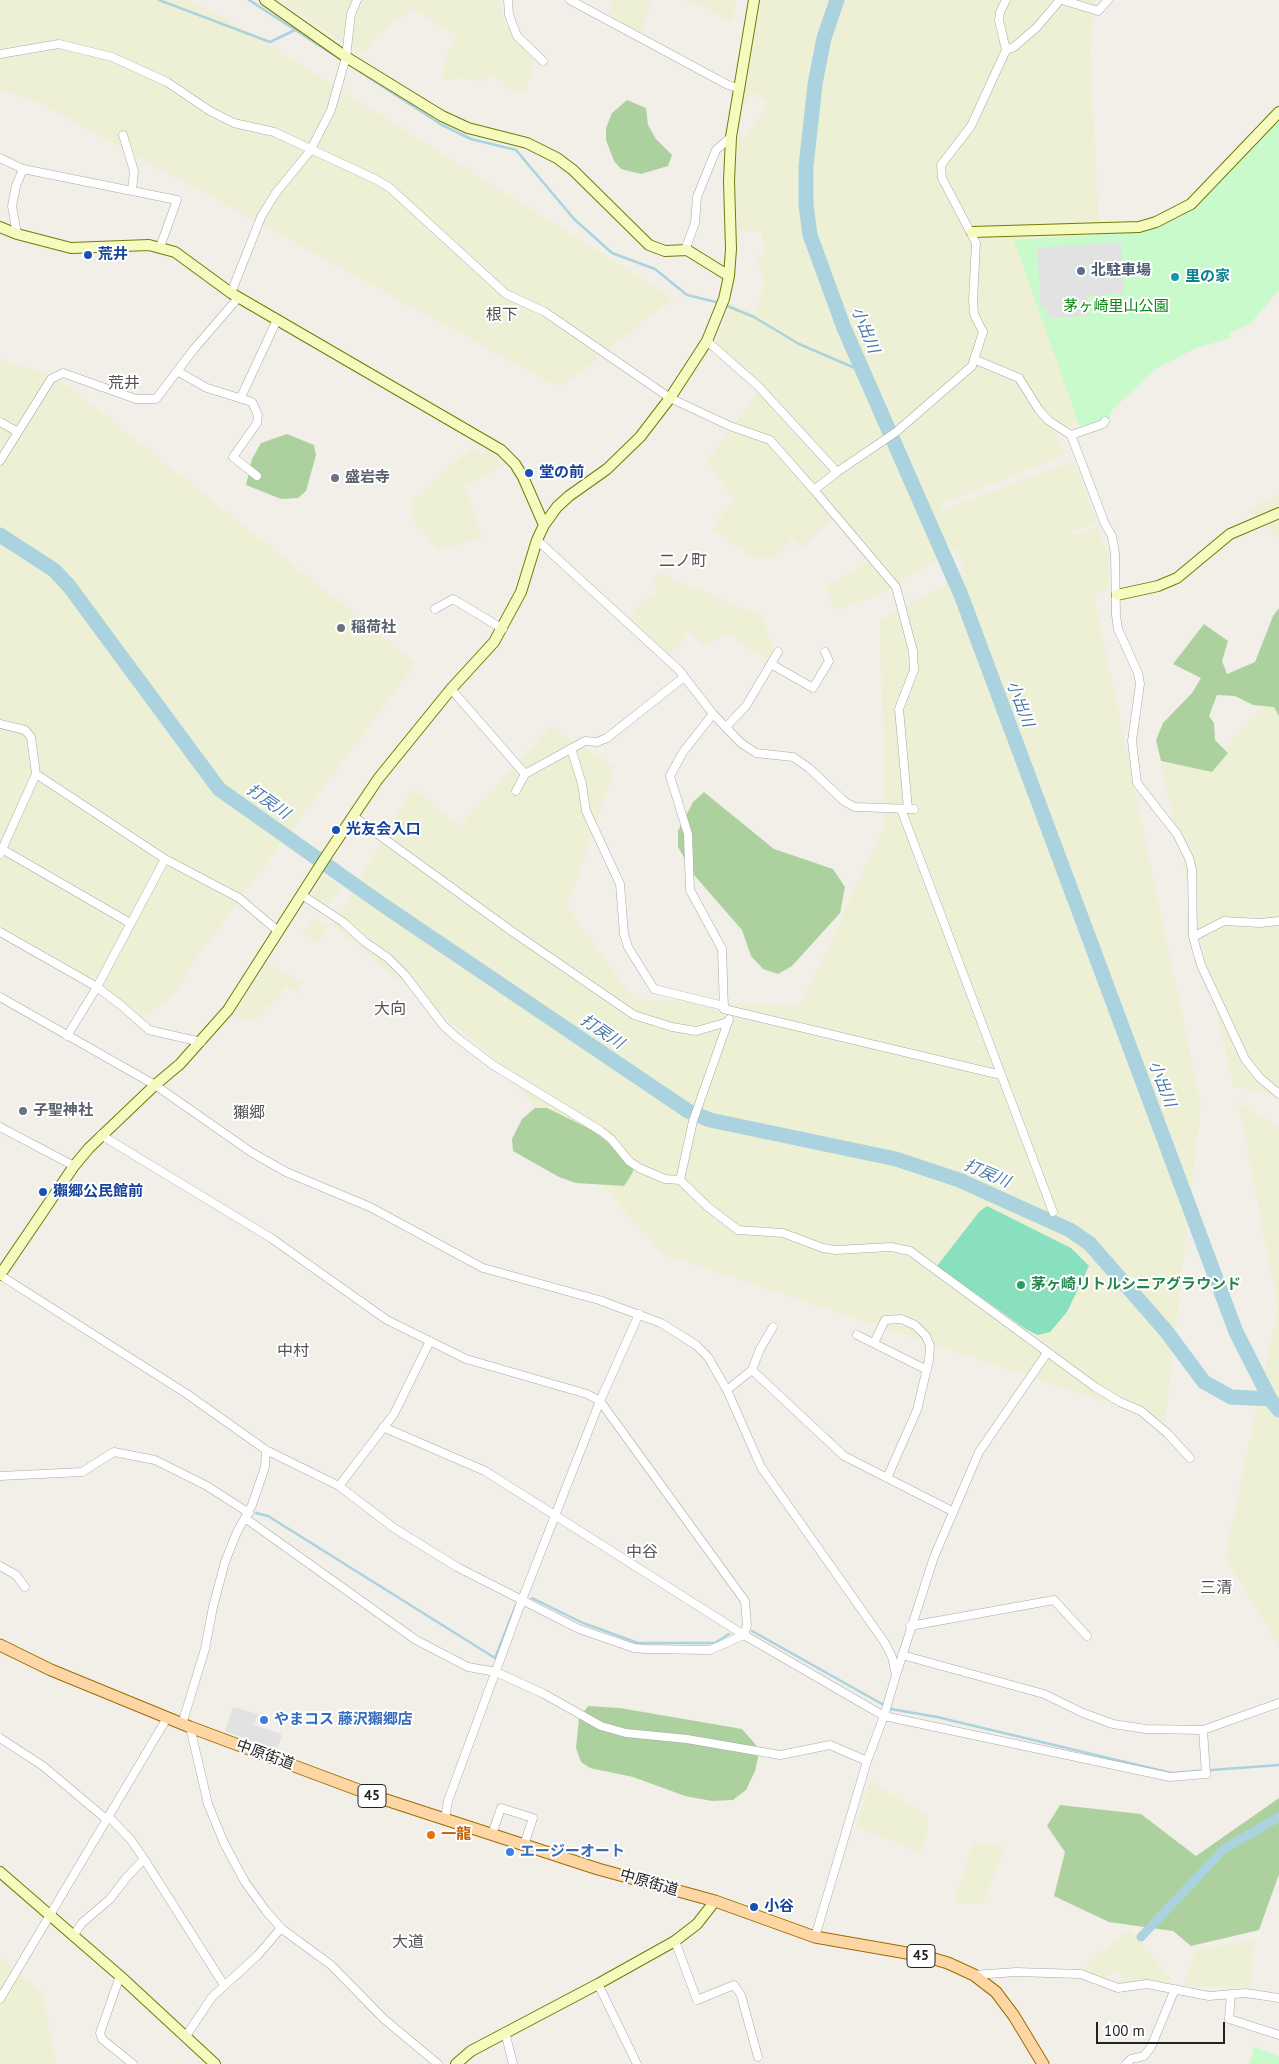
<!DOCTYPE html>
<html>
<head>
<meta charset="utf-8">
<style>
	body { margin:0 }
	#map { position:relative; width:1279px; height:2064px; overflow:hidden; background:#f2efe9; font-family:"PT Sans",sans-serif }
	canvas { display:block }
	.scale { position:absolute; left:1096px; top:2022px; width:129px; height:22px; box-sizing:border-box; border:2px solid #222; border-top:0; padding-left:6px; font-size:15px; line-height:18px; white-space:nowrap; color:#222; -webkit-text-stroke:4px #fff; paint-order:stroke }
</style>
</head>
<body>
<div id="map">
<canvas width="1279" height="2064"></canvas>
<div class="scale">100 m</div>
</div>
<script>
const c = document.querySelector('canvas').getContext('2d');
c.lineJoin = 'round';
function fill(path, color) { c.fillStyle = color; c.fill(path, 'evenodd'); }
const shape = rows => new Path2D(rows.map(r => 'M' + r).join(''));
function trace(path, color, width, dash) { c.strokeStyle = color; c.lineWidth = width; c.lineCap = dash ? 'butt' : 'round'; c.setLineDash(dash || []); c.stroke(path); }
function write(font, color, halo, rows, align = 'center') {
  c.font = font + ' "PT Sans","Noto Sans JP",sans-serif'; c.lineWidth = 4; c.setLineDash([]); c.textBaseline = 'middle'; c.strokeStyle = halo; c.fillStyle = color; for (const [text, x, y, turn = 0] of rows) {
    c.save(); c.translate(x, y); c.rotate((+turn || 0) * Math.PI / 180); c.textAlign = isNaN(turn) ? turn : align; if (halo) c.strokeText(text, 0, 0); c.fillText(text, 0, 0); c.restore();
  }
}
fill(shape([
	[0,0,188,0,229,20,673,298,560,388,42,104,0,90],
	[279,0,353,0,347,15,342,43],
	[361,0,500,0,503,18,517,40,535,62,524,92,514,90,502,84,493,75,480,82,462,78,446,80,441,77,443,66,456,36,414,9,393,22,372,41,365,54,361,55,350,49,354,15],
	[611,0,651,0,642,33,609,15],
	[684,0,736,0,732,22,705,8],
	[758,0,1096,0,1090,48,1105,340,1084,419,1055,435,1064,454,1062,456,940,504,943,510,1072,462,1074,463,1097,522,1070,532,1071,536,1098,527,1109,558,1109,584,1106,590,1094,597,1201,1104,1165,1422,661,1253,490,1054,333,926,412,788,460,826,551,726,615,767,567,907,634,999,800,1006,885,825,880,620,965,574,957,548,880,594,836,611,825,587,869,561,851,537,833,517,802,548,792,538,774,558,752,558,712,529,734,500,707,461,761,388,715,344,731,303,754,313,764,287,757,255,764,254,761,232,737,231,735,179,738,136,745,137,769,104,754,92,740,109],
	[0,359,57,377,416,663,194,961,173,997,142,1018,94,980,0,927],
	[472,447,482,454,488,449,505,461,505,463,465,487,483,537,437,551,410,515,414,510,410,504],
	[1279,494,1279,538,1248,511],
	[658,573,712,595,714,598,716,597,761,616,775,650,768,660,725,633,704,646,689,632,669,655,629,618,641,602,659,590,652,585],
	[1269,701,1279,709,1279,1095,1234,1087,1160,762,1206,769],
	[323,874,342,888,328,906,313,897,312,893],
	[315,918,329,927,316,944,303,933],
	[267,964,302,983,299,990,297,993,285,986,275,1003,267,1006,256,1022,234,1015],
	[1238,1102,1279,1127,1279,1646,1225,1557,1278,1308],
	[871,1780,894,1796,927,1814,928,1830,921,1852,855,1827],
	[973,1843,988,1843,1004,1848,983,1904,954,1903],
	[1130,1929,1174,1983,1144,1982,1115,1985,1122,1978,1114,1970,1104,1981,1081,1969],
	[1254,1939,1252,1987,1183,1986,1196,1950],
	[0,1958,43,1993,56,2064,0,2064]
]), '#eef0d5');
fill(shape([
	[627,100,646,108,648,125,656,139,672,155,668,166,641,174,621,169,614,161,606,140,606,128,612,113],
	[287,434,314,445,316,455,306,491,298,498,281,499,246,485,252,459,261,443],
	[1279,608,1279,716,1274,707,1253,705,1235,696,1217,695,1209,716,1214,723,1215,740,1228,753,1212,772,1161,761,1156,740,1163,723,1192,693,1201,678,1173,664,1204,624,1228,641,1222,661,1227,674,1255,662,1273,616],
	[704,792,774,849,833,869,845,887,840,913,792,966,778,974,763,969,751,956,742,930,694,875,678,847,678,831,693,802],
	[535,1108,547,1108,592,1130,632,1162,633,1172,624,1186,576,1183,559,1177,513,1151,512,1139,522,1119],
	[588,1706,620,1708,742,1729,756,1745,758,1758,755,1771,746,1790,733,1800,712,1801,685,1796,633,1777,590,1768,581,1762,576,1748,579,1718],
	[1279,1798,1279,1874,1259,1930,1191,1946,1173,1931,1109,1922,1054,1896,1065,1852,1047,1826,1060,1805,1141,1814,1196,1856]
]), '#add19e');
fill(shape([
	[1279,121,1279,290,1250,324,1229,333,1231,338,1196,348,1157,368,1113,409,1105,427,1083,436,1014,240,1141,232,1178,218,1199,204],
	[1254,2047,1279,2056,1279,2064,1249,2064]
]), '#c8facc');
fill(shape([
	[987,1206,1071,1248,1089,1266,1067,1312,1050,1332,1038,1335,1027,1330,937,1266,979,1212]
]), '#88e0be');
fill(shape([
	[1121,242,1124,293,1087,296,1088,316,1048,318,1047,307,1041,307,1037,248],
	[233,1707,258,1714,254,1725,281,1734,282,1737,276,1750,225,1731]
]), '#e2e2e2');
trace(shape([
	[159,0,270,42,295,30],
	[249,0,442,125,471,139,516,150,574,219,612,253,655,269,687,295,720,303],
	[725,305,754,317,799,344,864,372],
	[256,1513,268,1516,495,1658,516,1605],
	[532,1598,583,1623,638,1643,715,1643,729,1634],
	[752,1631,891,1709,937,1717,1171,1773,1279,1765]
]), '#aad3df', 2.5);
trace(shape([
	[1141,1937,1224,1849,1279,1817]
]), '#aad3df', 9);
trace(shape([
	[837,0,824,38,815,84,806,167,806,205,810,235,844,328,961,595,1236,1332,1270,1399,1279,1410],
	[0,535,54,570,69,586,219,789,383,905,688,1111,710,1120,896,1159,959,1180,1070,1230,1090,1244,1166,1331,1204,1382,1231,1397,1270,1399]
]), '#aad3df', 15);
const street = shape([
	[508,0,509,15,517,36,543,61],
	[570,0,728,85,738,88],
	[1062,0,1098,11,1108,0],
	[1006,50,1014,47,1037,27,1060,0],
	[0,54,59,44,112,57,167,82,210,111,234,123,274,132,375,179,390,188,506,294,545,312,670,398,730,426,770,440,814,490,837,472],
	[123,135,134,171,132,190],
	[0,158,23,169,177,200,160,247],
	[17,234,12,206,16,186,23,169],
	[685,250,695,223,697,197,716,150,731,137],
	[231,293,261,217,275,194,310,151,331,110,346,57,351,14,357,0],
	[707,341,758,386,837,472,896,432,972,366,983,332,974,314,973,300,976,243,942,178,941,165,971,126,1006,50,999,20,1000,12,1006,0],
	[976,360,1019,378,1039,410,1049,421,1071,435,1105,524,1112,536,1115,554,1116,615,1118,629,1138,673,1140,684,1132,741,1137,783,1177,834,1189,858,1192,869,1193,937,1201,965,1245,1059,1260,1078,1279,1094],
	[177,371,207,388,252,402,258,415,257,423,233,457,257,476],
	[241,397,277,320],
	[0,422,18,432],
	[1071,435,1103,424,1105,421],
	[0,461,51,379,63,373,136,399,156,399,194,349,238,298],
	[814,490,896,587,913,651,914,670,899,709,908,809],
	[537,540,679,670,713,714,741,743,756,753,793,757,809,768,845,802,855,807,914,809],
	[435,609,453,599,503,629],
	[771,664,813,688,829,661,825,652],
	[451,689,525,774],
	[713,714,683,752,670,776,688,834,690,890,722,949,724,1009,1001,1075],
	[0,724,25,730,31,737,36,774,0,854],
	[726,727,746,706,778,652],
	[571,748,582,784,586,811,620,884,624,934,628,947,654,989,724,1006],
	[36,774,165,859,239,898,278,931],
	[516,791,525,774,585,741,597,742,607,738,684,677],
	[901,809,1053,1212],
	[353,816,510,930,634,1015,672,1027,696,1031,728,1022],
	[0,848,130,923],
	[302,895,343,922,365,942,388,958,405,975,443,1025,456,1037,493,1065,601,1131,611,1139,629,1161,639,1168,665,1179,680,1180,708,1207,738,1230,783,1233,823,1248,836,1250,891,1247,910,1251,1095,1387,1120,1402,1141,1411,1167,1433,1190,1458],
	[0,932,97,987,122,1006,149,1030,201,1042],
	[1193,937,1224,921,1260,923,1279,921],
	[0,997,155,1085,251,1152,286,1172,370,1207,483,1268,599,1300,661,1323,696,1345,708,1357,727,1390,761,1467,885,1643,892,1657,896,1675,884,1716,867,1761,815,1937],
	[67,1036,97,987,165,859],
	[0,1127,74,1166],
	[680,1180,693,1121,729,1019],
	[0,1275,187,1394,266,1450,339,1486,394,1528,457,1567,579,1629,634,1648,645,1649,710,1650,744,1635,747,1625,745,1601,600,1401,587,1394,466,1359,387,1320,271,1238,101,1135],
	[857,1335,927,1370],
	[874,1343,885,1320,901,1319,915,1325,926,1336,930,1346,929,1360,917,1410,887,1478],
	[752,1370,844,1456,952,1511],
	[727,1390,752,1370,760,1349,773,1327],
	[383,1427,485,1471,744,1635,884,1716,1170,1777,1206,1774,1203,1730],
	[0,1476,82,1472,114,1452,155,1460,207,1486,249,1513],
	[339,1486,394,1414,430,1341],
	[245,1518,416,1640,468,1667,496,1672,544,1694,601,1726,626,1733,687,1739,780,1755,830,1745,867,1761],
	[0,1566,16,1575,25,1587],
	[910,1626,1054,1600,1087,1636],
	[902,1655,1044,1694,1083,1713,1113,1724,1146,1729,1203,1730,1279,1703],
	[896,1675,934,1557,979,1452,1047,1353],
	[182,1724,205,1649,213,1607,225,1562,237,1532,252,1505,265,1467,266,1450],
	[190,1727,208,1804,224,1843,245,1882,266,1911,282,1929,331,1965,384,2019,438,2064],
	[0,1738,43,1766,106,1819],
	[108,1816,131,1840,144,1859,224,1985],
	[445,1819,448,1801,522,1600,600,1401,639,1314],
	[492,1834,501,1808,533,1818,524,1845],
	[73,1936,82,1923,110,1899,127,1877,144,1859],
	[675,1941,697,2000,734,1985,741,1995,758,2057],
	[974,1975,1016,1972,1081,1974,1118,1988,1147,1984,1209,1996,1246,1993,1279,1998],
	[120,1976,100,2033,102,2039,133,2064],
	[598,1984,637,2064],
	[1231,1994,1229,2019,1279,2035],
	[0,1999,167,1718],
	[505,2032,513,2064],
	[186,2036,212,1997,258,1955,281,1928],
	[1126,2064,1131,2059,1144,2056,1151,2047,1175,1989]
]);
const secondary = shape([
	[265,0,346,57,442,116,468,128,527,143,557,158,573,170,649,245,665,251,687,250,729,276],
	[0,227,17,234,71,248,149,245,175,252,231,293,501,450,515,464,523,477,544,525],
	[972,232,1139,227,1156,222,1191,204,1279,112],
	[1117,595,1158,586,1177,578,1230,534,1279,513],
	[0,1275,74,1166,89,1148,155,1085,180,1064,228,1010,327,855,378,779,451,689,494,642,521,592,537,540,544,525,557,507,569,496,607,469,640,437,670,398,707,341,724,299,729,276,731,249,729,181,731,137,754,0],
	[0,1872,120,1976,215,2064],
	[456,2064,471,2051,598,1984,675,1941,697,1924,715,1901]
]);
const primary = shape([
	[0,1645,51,1670,190,1727,380,1798,598,1869,715,1901,815,1937,924,1956,948,1963,974,1975,996,1992,1014,2016,1043,2064]
]);
trace(street, '#a9a9a9', 9);
trace(secondary, '#707d05', 12);
trace(primary, '#a06b00', 13);
trace(street, '#fff', 8);
trace(secondary, '#f7fabf', 10);
trace(primary, '#fcd6a4', 11);
for (const [x, y, r, color] of [
	[88,255,5,"#1a4fb4"],
	[1081,271,5,"#5c6f8a"],
	[1175,277,5,"#0f9aa8"],
	[529,473,5,"#1a4fb4"],
	[335,478,5,"#6b7280"],
	[341,628,5,"#6b7280"],
	[336,830,5,"#1a4fb4"],
	[23,1111,5,"#6b7280"],
	[43,1192,5,"#1a4fb4"],
	[1021,1285,5,"#2e9e5b"],
	[264,1720,5,"#3f7fe0"],
	[431,1835,5,"#e8710a"],
	[510,1852,5,"#3f7fe0"],
	[754,1907,5,"#1a4fb4"]
]) { const dot = new Path2D(); dot.arc(x, y, r, 0, 2 * Math.PI); c.fillStyle = color; c.fill(dot); trace(dot, '#fff', 2); }
for (const [x, y, w] of [
	[372,1796,28],
	[921,1956,28]
]) { const box = new Path2D(); box.roundRect(x - w / 2, y - 11.5, w, 23, 4); c.fillStyle = '#fff'; c.fill(box); trace(box, '#222', 1); }
write('bold 14px', '#222', null, [
	["45",372,1796],
	["45",921,1956]
]);
write('bold 15px', '#164399', '#fff', [
	["荒井",98,255],
	["堂の前",539,473],
	["光友会入口",346,830],
	["獺郷公民館前",53,1192],
	["小谷",764,1907]
], 'left');
write('bold 15px', '#4e5e75', '#fff', [
	["北駐車場",1091,271]
], 'left');
write('bold 15px', '#0d838f', '#fff', [
	["里の家",1185,277]
], 'left');
write('15px', '#0c8416', '#fff', [
	["茅ヶ崎里山公園",1116,307]
]);
write('bold 15px', '#5b616d', '#fff', [
	["盛岩寺",345,478],
	["稲荷社",351,628],
	["子聖神社",33,1111]
], 'left');
write('bold 15px', '#27864d', '#fff', [
	["茅ヶ崎リトルシニアグラウンド",1031,1285]
], 'left');
write('bold 15px', '#366cbe', '#fff', [
	["やまコス 藤沢獺郷店",274,1720],
	["エージーオート",520,1852]
], 'left');
write('15px', '#222', '#fff', [
	["中原街道",265,1755,20],
	["中原街道",649,1883,16]
]);
write('bold 15px', '#c56008', '#fff', [
	["一龍",441,1835]
], 'left');
write('16px', '#555', '#fff', [
	["根下",502,315],
	["荒井",124,383],
	["二ノ町",683,561],
	["大向",390,1009],
	["獺郷",249,1113],
	["中村",293,1351],
	["中谷",642,1552],
	["三清",1216,1588],
	["大道",408,1942]
]);
write('italic 16px', '#4a7aab', '#fff', [
	["小出川",865,330,68],
	["小出川",1020,704,69],
	["打戻川",268,802,35],
	["打戻川",602,1032,34],
	["小出川",1162,1084,69],
	["打戻川",987,1174,23]
]);
</script>
</body>
</html>
